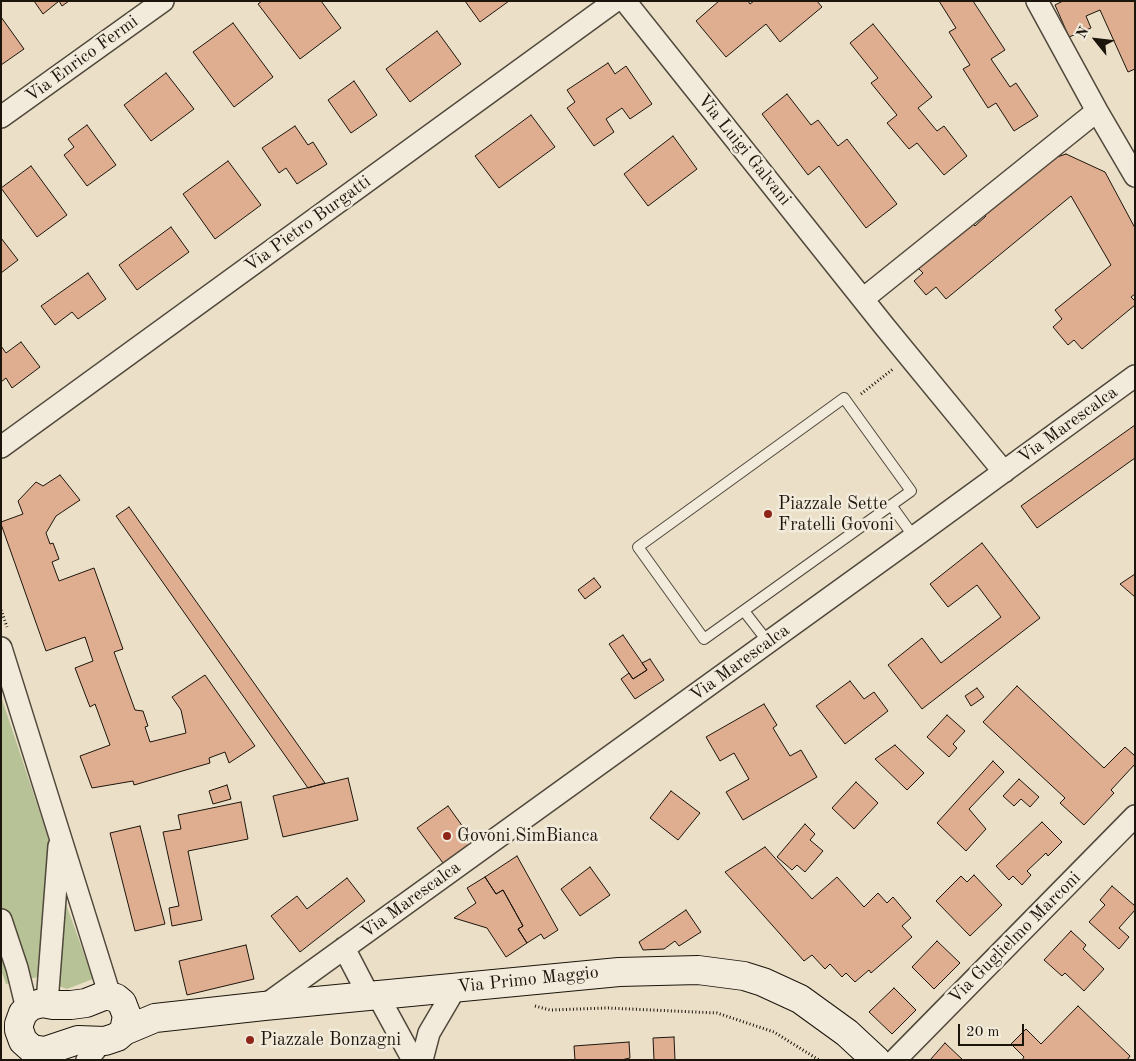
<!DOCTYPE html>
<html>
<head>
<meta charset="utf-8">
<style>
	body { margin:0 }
	#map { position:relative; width:1136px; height:1061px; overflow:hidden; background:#ebe0c7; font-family:"Old Standard TT",serif }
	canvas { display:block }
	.frame { position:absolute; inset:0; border:2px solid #1c150c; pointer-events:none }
	.north { position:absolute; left:1071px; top:15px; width:50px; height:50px; -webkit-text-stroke:4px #f2ebdb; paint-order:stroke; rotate:299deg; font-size:14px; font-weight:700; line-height:20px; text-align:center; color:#1c150c }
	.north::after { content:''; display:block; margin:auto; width:18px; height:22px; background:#1c150c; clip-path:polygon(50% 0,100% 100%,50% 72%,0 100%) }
	.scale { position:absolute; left:958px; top:1024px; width:66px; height:22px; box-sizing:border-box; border:2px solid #1c150c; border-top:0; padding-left:6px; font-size:15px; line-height:18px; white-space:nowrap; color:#1c150c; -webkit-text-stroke:4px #f2ebdb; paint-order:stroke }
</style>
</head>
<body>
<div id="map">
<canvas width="1136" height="1061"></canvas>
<div class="frame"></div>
<div class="north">N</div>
<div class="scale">20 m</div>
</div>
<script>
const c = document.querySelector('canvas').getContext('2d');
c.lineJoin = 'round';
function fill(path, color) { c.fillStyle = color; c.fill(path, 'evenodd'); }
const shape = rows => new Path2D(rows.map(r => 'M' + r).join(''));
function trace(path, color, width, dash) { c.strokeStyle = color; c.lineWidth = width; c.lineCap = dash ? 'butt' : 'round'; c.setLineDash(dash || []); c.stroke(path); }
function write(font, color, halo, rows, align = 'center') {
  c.font = font + ' "Old Standard TT",serif'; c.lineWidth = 5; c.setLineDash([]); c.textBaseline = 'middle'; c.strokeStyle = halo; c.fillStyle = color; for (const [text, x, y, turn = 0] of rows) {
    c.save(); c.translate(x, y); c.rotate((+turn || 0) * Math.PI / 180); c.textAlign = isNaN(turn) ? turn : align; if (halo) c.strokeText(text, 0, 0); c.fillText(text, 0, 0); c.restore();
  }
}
fill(shape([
	[1,696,52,849,38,977,6,984,1,970],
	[61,890,93,979,67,989,56,985]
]), '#b7c296');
const building = shape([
	[34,1,69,1,62,6,59,1,43,14,34,1],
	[262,1,321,1,341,28,300,59,258,4,262,1],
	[465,1,509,1,480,22,465,1],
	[719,1,748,1,750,4,754,1,817,1,822,7,780,42,766,24,726,57,696,21,719,1],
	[939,1,973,1,1005,50,991,59,1010,87,1016,83,1038,116,1014,131,996,103,988,108,963,69,970,65,949,32,956,28,939,1],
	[1063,1,1135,1,1135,69,1128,72,1100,10,1086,16,1091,28,1069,37,1055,5,1063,1],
	[1,17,24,49,1,65,1,17],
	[233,23,273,77,234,107,193,52,233,23],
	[873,24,932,97,918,108,937,131,944,126,967,156,944,175,917,143,909,149,887,123,897,115,871,83,878,78,850,43,873,24],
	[437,31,461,64,410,102,386,69,437,31],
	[608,63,615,74,626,66,652,104,630,119,622,108,606,119,614,132,594,146,567,108,575,102,567,90,608,63],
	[166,73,194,109,151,141,124,105,166,73],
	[354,81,377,115,351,133,328,100,354,81],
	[787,94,811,125,818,120,838,146,847,139,897,204,866,228,819,166,808,175,762,114,787,94],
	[531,115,555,147,499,188,475,156,531,115],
	[87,125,116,165,87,186,64,155,74,147,68,139,87,125],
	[295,126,308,145,313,142,327,164,297,184,286,168,279,173,262,148,295,126],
	[673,136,697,169,648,206,624,174,673,136],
	[1066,154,1105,172,1135,228,1135,294,1131,297,1135,301,1135,305,1082,349,1074,340,1068,345,1053,327,1062,319,1055,310,1111,265,1071,196,946,299,936,287,926,295,914,281,923,273,914,264,969,219,975,226,986,216,981,210,1037,164,1066,154],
	[228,161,261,205,215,239,183,194,228,161],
	[31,166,67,215,37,237,1,188,31,166],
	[171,227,189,252,137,290,119,265,171,227],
	[1,238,18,260,1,273,1,238],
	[88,273,106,299,78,319,72,312,55,325,41,306,88,273],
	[21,342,40,367,12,388,6,378,1,382,1,346,6,353,21,342],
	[1135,425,1135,458,1037,528,1021,506,1135,425],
	[60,475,80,500,56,516,46,533,50,544,53,543,59,559,52,562,59,581,94,568,123,649,114,652,135,710,143,711,148,726,145,727,150,742,186,733,181,710,172,697,205,675,255,746,229,763,225,752,209,758,210,763,134,785,133,781,92,788,80,756,110,745,95,704,90,707,75,668,93,661,85,637,46,651,1,524,1,522,23,514,18,501,36,482,43,486,60,475],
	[129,507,325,783,308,788,116,516,129,507],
	[982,543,1040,618,922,709,888,665,922,638,941,663,1001,617,977,585,948,607,930,584,982,543],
	[1135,574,1135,597,1120,584,1135,574],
	[594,578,601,587,585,599,578,590,594,578],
	[623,635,647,670,633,679,609,644,623,635],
	[650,659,664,680,635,699,621,679,629,673,633,679,647,670,642,663,650,659],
	[850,681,864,699,874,692,888,711,845,744,816,706,850,681],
	[1017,686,1104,768,1125,747,1135,756,1135,764,1111,790,1114,793,1084,825,1060,803,1065,798,983,722,1017,686],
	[977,688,984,697,971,706,965,696,977,688],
	[764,704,777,725,773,728,790,756,801,750,817,777,743,820,726,792,749,779,734,753,720,761,706,737,764,704],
	[947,715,965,731,953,744,957,748,949,757,927,737,947,715],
	[895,745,924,773,907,790,875,759,895,745],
	[993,761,1004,772,969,809,986,829,966,851,937,823,993,761],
	[348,778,358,820,283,837,273,796,348,778],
	[1019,779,1039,797,1030,807,1021,799,1014,806,1003,796,1019,779],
	[856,782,878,803,854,829,832,808,856,782],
	[227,785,231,799,213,804,209,791,227,785],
	[671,791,700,813,678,840,650,818,671,791],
	[241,802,248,839,188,851,202,920,172,926,169,908,179,906,163,832,181,829,178,815,241,802],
	[448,806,476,845,446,867,417,828,448,806],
	[1042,822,1062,842,1048,856,1046,853,1027,871,1031,875,1022,885,1013,876,1009,880,996,866,1042,822],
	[805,824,815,834,810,840,823,851,805,872,797,865,792,870,777,857,805,824],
	[140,826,165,924,135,931,110,833,140,826],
	[765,847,812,899,837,877,864,907,878,893,887,903,893,897,911,918,902,926,912,937,871,973,869,970,855,982,846,973,842,977,830,964,825,969,812,955,804,961,725,872,765,847],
	[517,856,558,930,544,939,541,934,527,943,518,929,523,926,503,890,496,894,485,877,517,856],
	[590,867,610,895,580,916,561,889,590,867],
	[974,875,1002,905,970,936,936,901,961,876,967,882,974,875],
	[485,877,496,894,503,890,523,926,518,929,527,943,506,957,487,928,454,918,476,903,467,888,485,877],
	[347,878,365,901,300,952,271,916,297,896,307,909,347,878],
	[1112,886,1135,906,1135,910,1119,928,1129,937,1119,949,1089,922,1105,905,1100,900,1112,886],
	[686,910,701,932,679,946,675,941,664,949,643,950,639,942,686,910],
	[1071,931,1086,945,1083,949,1104,969,1084,991,1065,973,1062,976,1044,960,1071,931],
	[937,941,960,963,934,989,912,967,937,941],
	[246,945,254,979,187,995,179,961,246,945],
	[894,988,916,1010,892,1034,869,1012,894,988],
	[1078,1006,1130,1056,1127,1060,1022,1060,1024,1057,1011,1044,1026,1029,1041,1044,1078,1006],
	[674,1037,675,1060,654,1060,653,1038,674,1037],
	[629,1042,630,1058,621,1060,575,1060,574,1046,629,1042],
	[945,1043,963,1060,930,1060,945,1043]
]);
fill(building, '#dfae91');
trace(building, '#1c150c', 1);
const lane = shape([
	[844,398,911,491,704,639,638,547,844,398],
	[891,505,914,537],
	[744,611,768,642]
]);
const street = shape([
	[625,1,885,327,1004,472],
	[1037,1,1097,111,1135,176],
	[1,117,163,1],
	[863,299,1097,111],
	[1,447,615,1],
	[1,648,110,996],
	[1,920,17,968,27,1009],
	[344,948,369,996],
	[378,996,413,1060],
	[47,1003,59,846],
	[264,1006,914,537,1135,376],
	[87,1060,102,1041],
	[422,1060,429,1033,456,987],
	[895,1060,1135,816]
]);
const secondary = shape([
	[106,995,116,998,122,1003,127,1016,124,1031,117,1037,105,1041,78,1040,45,1051,32,1049,23,1041,19,1030,19,1024,23,1013,31,1006,42,1003,53,1005,71,1005,86,1003,106,995],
	[124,1031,155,1018,264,1006,619,972,698,970,744,976,763,982,800,999,847,1033,876,1060]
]);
trace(lane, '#50483b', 12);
trace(street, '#50483b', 24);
trace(secondary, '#1c150c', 30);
trace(shape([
	[861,394,893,369],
	[1,610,7,627],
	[535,1006,550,1010,608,1008,717,1013,774,1032,819,1060]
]), '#1c150c', 3, [1, 2.5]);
trace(lane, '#f2ebdb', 10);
trace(street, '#f2ebdb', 21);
trace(secondary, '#f2ebdb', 28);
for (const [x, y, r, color] of [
	[768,514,5,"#8f2418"],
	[447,836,5,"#8f2418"],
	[250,1040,5,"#8f2418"]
]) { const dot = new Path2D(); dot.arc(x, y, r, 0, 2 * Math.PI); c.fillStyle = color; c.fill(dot); trace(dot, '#f2ebdb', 2); }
write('18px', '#1c150c', '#f2ebdb', [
	["Via Enrico Fermi",82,59,-36],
	["Via Luigi Galvani",744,150,51],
	["Via Pietro Burgatti",308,224,-36],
	["Via Marescalca",1068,425,-36],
	["Via Marescalca",740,663,-36],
	["Via Marescalca",411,900,-36],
	["Via Guglielmo Marconi",1015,938,-45],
	["Via Primo Maggio",528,980,-6]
]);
write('18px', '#1c150c', '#f2ebdb', [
	["Piazzale Sette",778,504],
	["Fratelli Govoni",778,525],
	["Govoni SimBianca",457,836],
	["Piazzale Bonzagni",260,1040]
], 'left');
</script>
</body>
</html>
